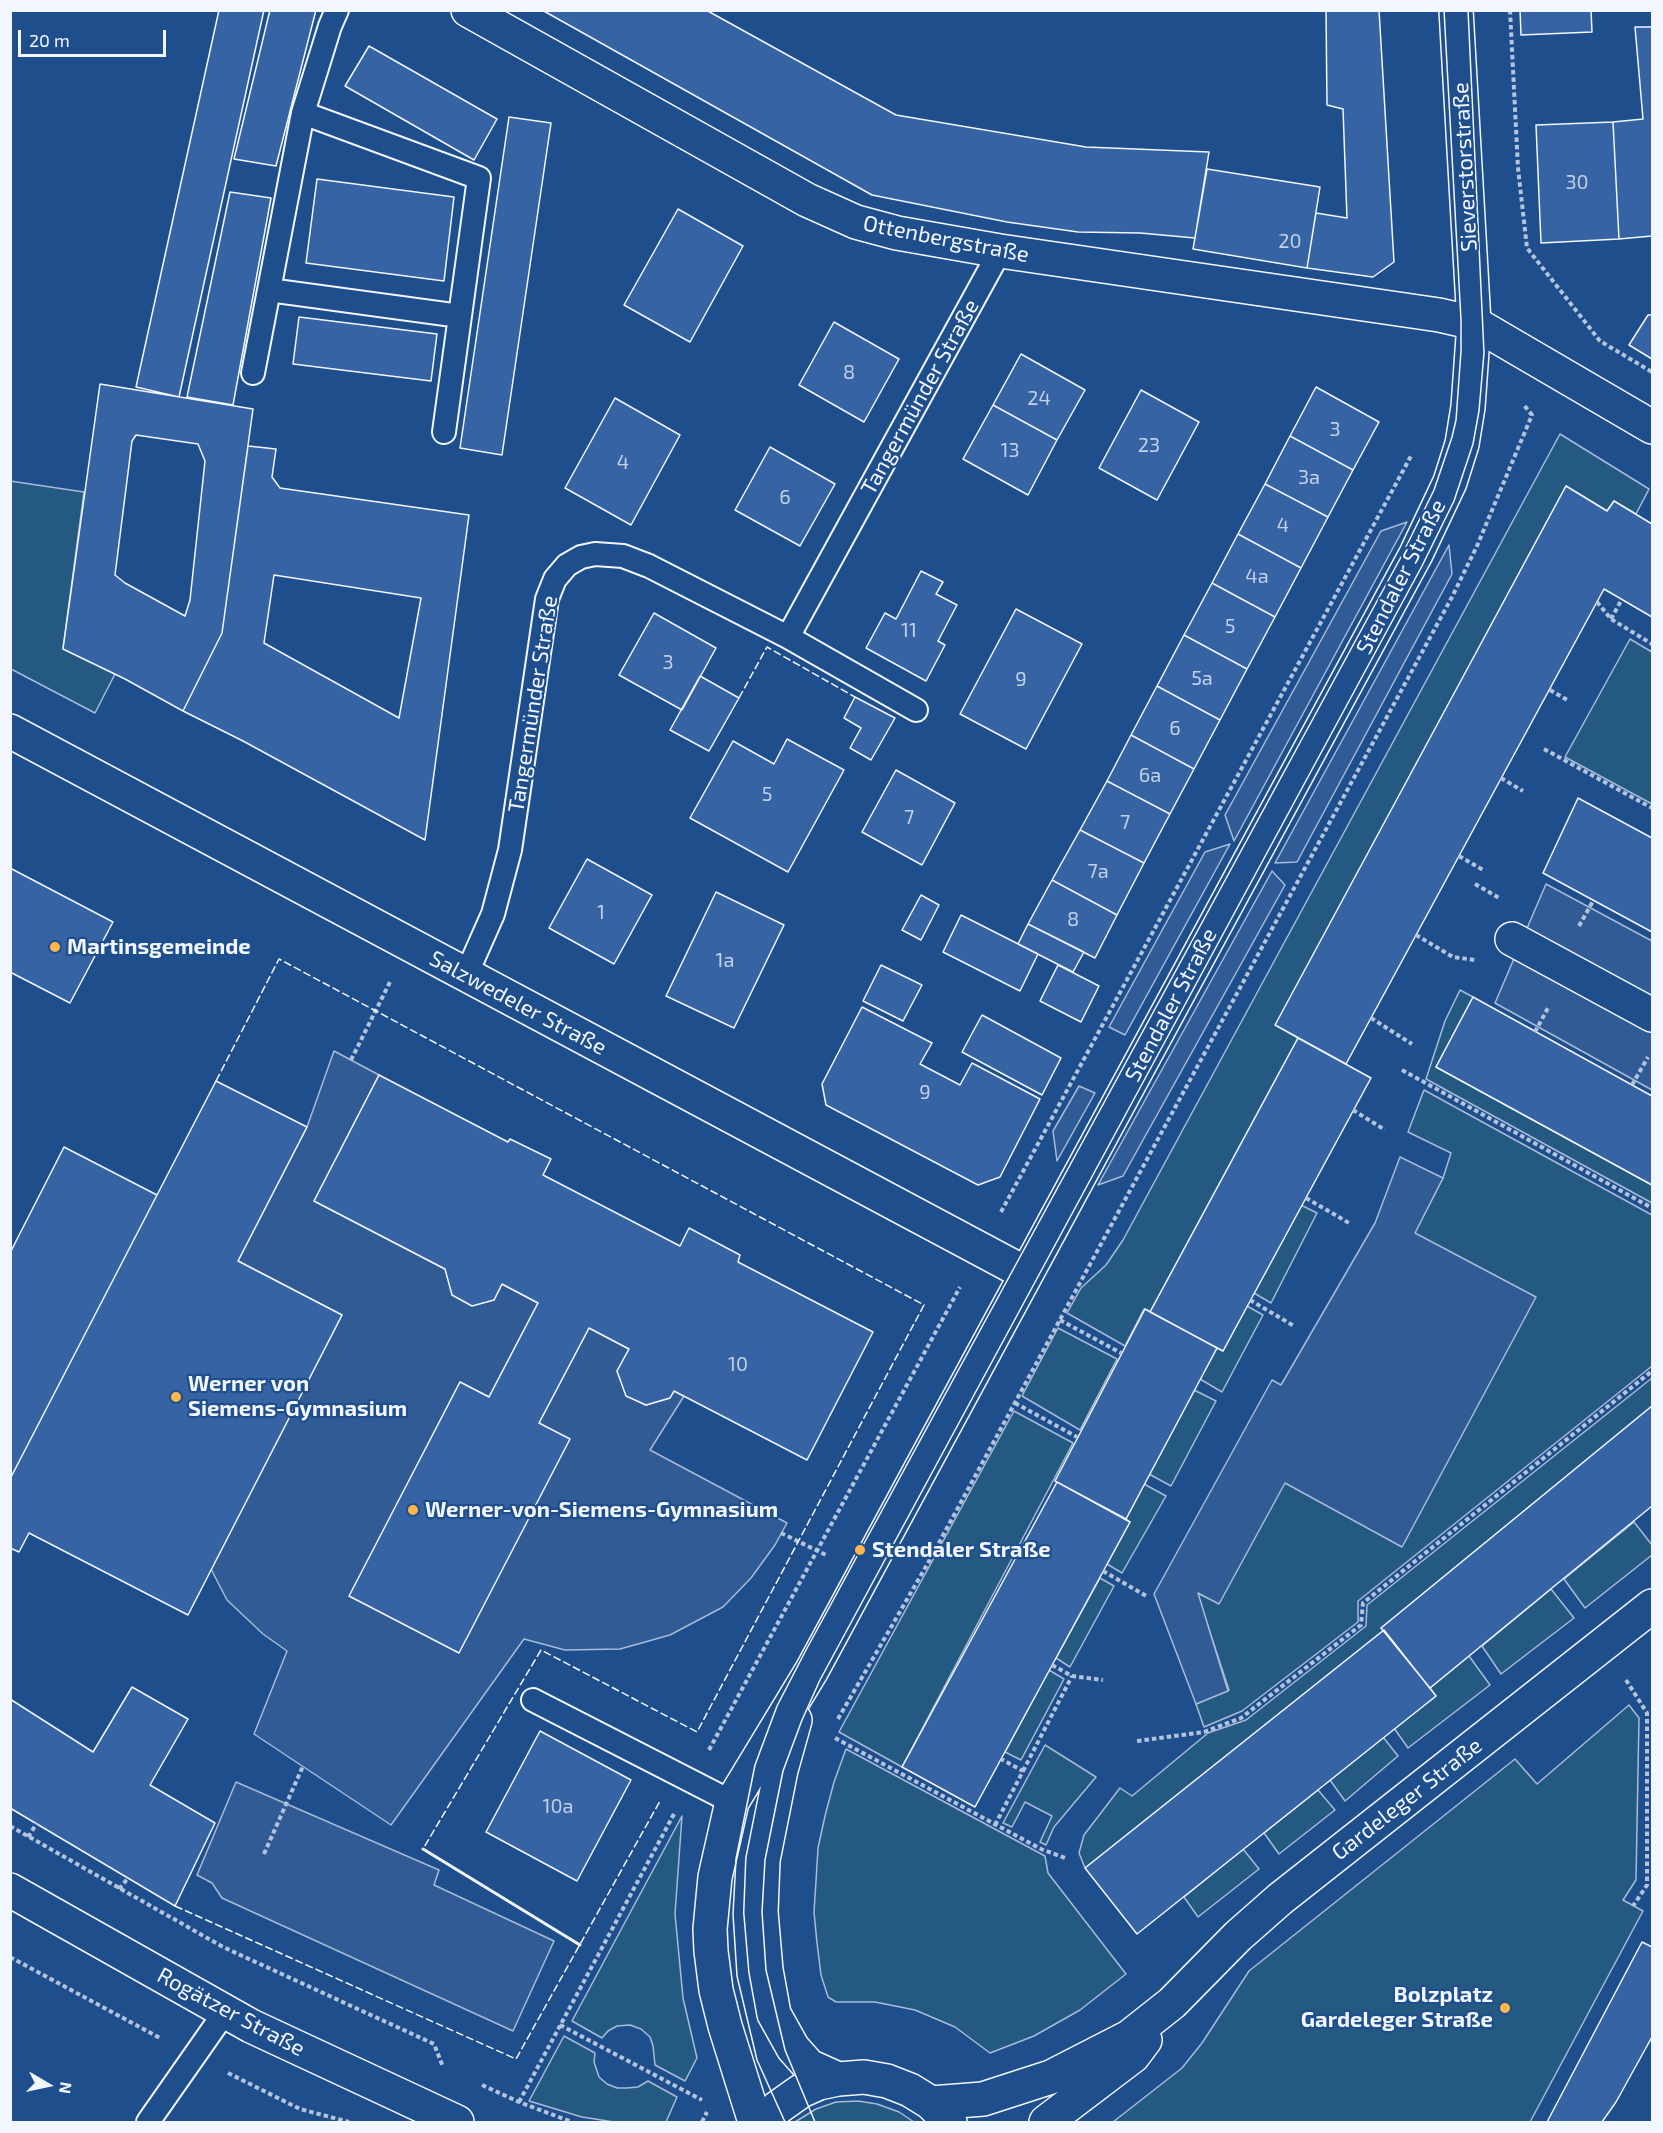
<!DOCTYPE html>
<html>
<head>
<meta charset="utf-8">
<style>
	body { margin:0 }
	#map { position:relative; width:1663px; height:2133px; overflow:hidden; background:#1f4e8c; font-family:"Exo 2",sans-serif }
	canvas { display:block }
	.frame { position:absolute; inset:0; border:12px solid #f2f6ff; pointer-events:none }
	.north { position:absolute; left:18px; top:2055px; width:60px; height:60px; -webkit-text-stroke:4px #1f4e8c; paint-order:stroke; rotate:99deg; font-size:16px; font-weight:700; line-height:24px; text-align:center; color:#f2f6ff }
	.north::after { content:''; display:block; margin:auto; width:21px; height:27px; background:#f2f6ff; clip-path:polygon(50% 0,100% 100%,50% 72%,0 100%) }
	.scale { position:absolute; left:18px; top:30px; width:148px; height:27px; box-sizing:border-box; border:3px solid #f2f6ff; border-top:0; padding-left:8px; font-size:18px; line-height:21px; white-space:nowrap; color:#f2f6ff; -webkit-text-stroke:4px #1f4e8c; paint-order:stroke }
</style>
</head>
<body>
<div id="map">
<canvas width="1663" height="2133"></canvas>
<div class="frame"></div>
<div class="north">N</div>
<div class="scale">20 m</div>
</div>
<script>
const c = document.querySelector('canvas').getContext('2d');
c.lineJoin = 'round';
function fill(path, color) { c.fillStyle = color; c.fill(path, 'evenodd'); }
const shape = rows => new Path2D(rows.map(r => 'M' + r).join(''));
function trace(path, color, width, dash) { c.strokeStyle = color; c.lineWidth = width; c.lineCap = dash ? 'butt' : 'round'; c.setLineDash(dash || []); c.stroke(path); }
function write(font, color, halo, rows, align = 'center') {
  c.font = font + ' "Exo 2",sans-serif'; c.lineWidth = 4.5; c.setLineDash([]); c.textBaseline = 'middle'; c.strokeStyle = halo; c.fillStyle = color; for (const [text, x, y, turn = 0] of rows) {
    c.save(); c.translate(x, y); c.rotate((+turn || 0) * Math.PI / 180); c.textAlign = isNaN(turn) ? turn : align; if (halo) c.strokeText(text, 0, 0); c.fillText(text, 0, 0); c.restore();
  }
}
const green = shape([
	[1560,434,1649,489,1636,514,1614,501,1607,511,1566,486,1276,1025,1298,1038,1150,1312,1144,1309,1125,1346,1067,1313,1081,1288,1106,1265,1123,1240,1560,434],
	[10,481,84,492,63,648,115,674,95,713,11,669,10,481],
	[1630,639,1652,652,1652,804,1565,757,1630,639],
	[1460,990,1473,997,1436,1067,1652,1185,1652,1203,1426,1079,1445,1021,1460,990],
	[1424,1090,1652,1215,1652,1366,1358,1601,1358,1622,1242,1711,1204,1727,1196,1704,1229,1690,1197,1593,1219,1603,1308,1439,1443,1178,1451,1153,1408,1132,1424,1090],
	[1301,1205,1317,1213,1271,1303,1254,1293,1301,1205],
	[1247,1306,1263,1315,1222,1392,1200,1379,1217,1348,1223,1351,1247,1306],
	[1058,1328,1117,1359,1080,1430,1022,1396,1058,1328],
	[1652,1378,1652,1406,1381,1628,1384,1630,1085,1868,1079,1853,1084,1835,1120,1788,1132,1796,1208,1733,1246,1720,1366,1626,1367,1605,1652,1378],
	[1194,1390,1216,1401,1171,1486,1149,1474,1194,1390],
	[1014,1411,1073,1443,902,1767,839,1732,1014,1411],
	[1144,1484,1166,1496,1122,1573,1107,1564,1130,1522,1126,1519,1144,1484],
	[1634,1522,1652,1545,1652,1555,1585,1608,1564,1579,1634,1522],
	[1100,1578,1114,1586,1070,1667,1056,1658,1100,1578],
	[1551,1589,1574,1618,1501,1674,1482,1646,1551,1589],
	[1469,1656,1490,1685,1408,1748,1394,1728,1436,1696,1430,1688,1469,1656],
	[1049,1670,1064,1679,1021,1760,1005,1752,1049,1670],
	[1629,1705,1639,1718,1636,1880,1623,1900,1643,1911,1530,2122,1113,2122,1182,2068,1202,2043,1249,1971,1515,1759,1537,1784,1629,1705],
	[1383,1737,1398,1756,1345,1801,1330,1780,1383,1737],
	[1045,1745,1096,1777,1054,1827,1046,1845,1040,1842,1052,1816,1025,1802,1012,1827,1003,1823,1045,1745],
	[846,1749,1045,1856,1048,1873,1126,1974,1080,2010,1034,2036,990,2053,955,2027,915,2010,875,2002,836,2002,828,1997,821,1975,817,1943,814,1912,816,1881,818,1848,825,1816,834,1782,846,1749],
	[1318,1790,1335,1810,1279,1854,1264,1833,1318,1790],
	[682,1816,675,1914,683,1998,697,2058,685,2081,655,2065,653,2046,650,2037,641,2029,630,2025,617,2026,608,2031,602,2038,572,2021,682,1816],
	[1243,1849,1259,1869,1198,1917,1184,1897,1243,1849],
	[564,2036,595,2053,594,2062,599,2077,607,2084,617,2088,627,2088,638,2087,648,2081,677,2097,666,2122,614,2122,582,2117,529,2101,564,2036],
	[858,2101,877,2104,899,2112,914,2122,795,2122,816,2109,836,2102,858,2101]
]);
fill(green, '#245a82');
trace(green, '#a8bbd7', 1.5);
const parking = shape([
	[1407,522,1234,841,1225,815,1381,531,1407,522],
	[1449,545,1452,574,1297,862,1275,863,1449,545],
	[1230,844,1125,1035,1109,1027,1205,852,1230,844],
	[1272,871,1285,885,1123,1176,1098,1185,1272,871],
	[1546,884,1652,941,1652,1090,1495,1003,1546,884],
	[334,1051,379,1075,314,1201,445,1269,494,1300,502,1284,538,1303,489,1397,460,1382,350,1596,459,1652,539,1423,589,1328,629,1349,617,1371,627,1396,646,1405,670,1398,674,1391,684,1396,650,1450,787,1523,775,1545,751,1578,723,1607,670,1635,620,1649,565,1650,524,1639,391,1825,254,1734,287,1651,263,1634,227,1600,211,1569,342,1315,238,1261,307,1127,334,1051],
	[1079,1086,1095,1093,1057,1161,1053,1131,1079,1086],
	[1400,1157,1443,1178,1415,1233,1536,1297,1402,1547,1285,1483,1219,1604,1198,1593,1228,1691,1196,1704,1154,1594,1272,1380,1281,1385,1375,1223,1400,1157],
	[236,1782,439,1870,434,1885,554,1941,513,2031,222,1898,212,1883,197,1875,236,1782]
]);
fill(parking, '#305b95');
trace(parking, '#a8bbd7', 1.5);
const building = shape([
	[219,10,264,10,179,397,136,387,219,10],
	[270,10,316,10,276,166,234,159,270,10],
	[542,10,706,10,896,115,1086,147,1209,152,1195,238,1140,233,1078,232,1007,222,872,195,542,10],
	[1326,10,1379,10,1394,262,1373,277,1307,268,1316,213,1347,218,1343,109,1327,105,1326,10],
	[1520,10,1591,10,1592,32,1521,35,1520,10],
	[1635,27,1652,27,1652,236,1619,239,1613,122,1643,119,1635,27],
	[369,46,497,119,474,160,345,86,369,46],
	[509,117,551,123,502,455,460,448,509,117],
	[1613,122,1619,239,1541,243,1536,125,1613,122],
	[1207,169,1320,187,1307,268,1193,249,1207,169],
	[317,179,454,197,444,281,306,263,317,179],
	[230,192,271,198,233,405,187,397,230,192],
	[678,209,743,246,690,342,624,305,678,209],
	[1648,315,1652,315,1652,359,1629,345,1648,315],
	[299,317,437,334,431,381,293,364,299,317],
	[834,322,899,359,864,422,799,385,834,322],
	[1021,354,1085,390,1057,440,993,405,1021,354],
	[100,384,253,409,222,633,183,711,125,679,63,649,100,384],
	[136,435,198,444,205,461,190,600,185,616,125,583,115,575,132,441,136,435],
	[1316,387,1379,422,1353,470,1290,436,1316,387],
	[1141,390,1199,422,1157,500,1099,468,1141,390],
	[615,398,680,435,631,525,565,488,615,398],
	[993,405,1057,440,1028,495,963,459,993,405],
	[1290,436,1353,470,1328,517,1265,484,1290,436],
	[248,446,276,449,272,477,280,488,469,515,425,840,243,741,183,711,222,633,248,446],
	[274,575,421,598,399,718,264,643,274,575],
	[770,447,835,484,800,546,735,510,770,447],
	[1265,484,1328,517,1301,568,1238,534,1265,484],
	[1566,486,1607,511,1614,501,1652,524,1652,617,1604,589,1346,1064,1275,1025,1566,486],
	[1238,534,1301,568,1275,617,1212,583,1238,534],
	[921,571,943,582,936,594,957,605,938,641,945,645,926,681,866,648,885,613,896,619,921,571],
	[1212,583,1275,617,1247,669,1184,635,1212,583],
	[1016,609,1082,644,1026,749,960,714,1016,609],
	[654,613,716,648,682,710,619,675,654,613],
	[1184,635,1247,669,1220,720,1157,686,1184,635],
	[700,676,739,698,709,751,670,730,700,676],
	[1157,686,1220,720,1194,769,1131,735,1157,686],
	[855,697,895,718,871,760,850,748,861,728,844,718,855,697],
	[1131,735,1194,769,1170,814,1107,781,1131,735],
	[787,739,844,770,788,872,690,818,733,741,774,764,787,739],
	[896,770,955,803,922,865,862,832,896,770],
	[1107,781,1170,814,1144,863,1080,830,1107,781],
	[1578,798,1652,838,1652,932,1543,873,1578,798],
	[1080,830,1144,863,1117,915,1052,880,1080,830],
	[587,859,652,895,614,964,549,928,587,859],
	[10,868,113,922,70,1003,10,972,10,868],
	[1052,880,1117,915,1095,958,1028,924,1052,880],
	[716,892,784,925,734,1028,666,996,716,892],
	[921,895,939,905,921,940,902,930,921,895],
	[961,915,1038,954,1020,991,943,952,961,915],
	[1028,924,1084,952,1073,972,1018,944,1028,924],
	[881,965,922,985,903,1021,863,1001,881,965],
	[1058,965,1099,986,1081,1022,1040,1001,1058,965],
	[1473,997,1652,1096,1652,1185,1436,1067,1473,997],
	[862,1007,932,1043,920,1064,960,1085,972,1063,1040,1099,1000,1177,978,1185,826,1105,822,1084,862,1007],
	[982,1015,1061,1058,1042,1095,962,1052,982,1015],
	[1298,1038,1371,1078,1223,1351,1150,1312,1298,1038],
	[379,1075,508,1142,510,1139,551,1159,543,1175,680,1246,689,1228,740,1255,738,1262,873,1332,807,1460,674,1391,670,1398,646,1405,626,1396,617,1371,629,1349,589,1328,539,1423,570,1439,459,1653,349,1596,460,1382,489,1397,538,1303,502,1284,494,1300,472,1306,452,1295,445,1269,314,1201,379,1075],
	[216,1081,307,1127,238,1261,342,1315,188,1615,29,1533,19,1552,10,1548,10,1479,216,1081],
	[64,1147,157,1195,10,1479,10,1253,64,1147],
	[1145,1309,1217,1348,1126,1519,1055,1481,1145,1309],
	[1652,1406,1652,1506,1430,1688,1381,1628,1652,1406],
	[1057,1482,1130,1522,975,1807,902,1767,1057,1482],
	[1384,1630,1436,1696,1137,1934,1085,1868,1384,1630],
	[132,1687,188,1719,150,1785,215,1823,175,1906,10,1808,10,1699,93,1752,132,1687],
	[540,1731,631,1780,577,1881,486,1832,540,1731],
	[1642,1942,1652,1947,1652,2037,1616,2102,1602,2122,1547,2122,1642,1942]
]);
fill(building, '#3563a3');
trace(building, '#f2f6ff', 1.5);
const lane = shape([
	[337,10,330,26,303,113,269,290,460,316],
	[303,113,479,178,444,432],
	[253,373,269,290],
	[788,637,916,710],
	[466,975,493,914,510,850,547,599,555,579,567,565,581,557,595,554,623,556,649,566,788,637,1000,251],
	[533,1700,732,1802],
	[148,2122,225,2012]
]);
const street = shape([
	[468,10,807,200,856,222,897,233,1000,251,1439,315,1474,323],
	[10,731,1025,1273],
	[1512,939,1652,1015],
	[931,2103,983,2099,1051,2077,1129,2037,1172,2003,1238,1936,1280,1899,1652,1606],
	[1046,2122,1133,2056,1145,2040]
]);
const secondary = shape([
	[1474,323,1652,427],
	[795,1720,781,1770,763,1860,761,1912,766,1970,774,2014,793,2048,809,2066,838,2079],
	[10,1890,251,2026,457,2122],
	[755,2122,725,2026,716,1990,711,1951,710,1929,715,1877,732,1802,812,1670,1416,554,1450,482,1462,444,1468,407,1474,323,1456,10],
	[764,2122,777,2108,801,2091,819,2083,838,2079,864,2077,887,2081,910,2090,931,2103,950,2122]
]);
trace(lane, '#f2f6ff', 26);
trace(street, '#f2f6ff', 36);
trace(secondary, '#f2f6ff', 36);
trace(shape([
	[1510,10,1518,168,1527,248,1600,341,1652,372],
	[1597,602,1611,619,1652,644],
	[1611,619,1622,599],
	[1550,690,1569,701],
	[1544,749,1652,808],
	[1501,778,1523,791],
	[1459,856,1483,870],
	[1475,884,1501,899],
	[1579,926,1593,901],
	[1416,935,1453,957,1475,960],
	[1371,1018,1412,1044],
	[1535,1032,1549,1006],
	[351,1060,390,982],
	[1402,1070,1652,1208],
	[1632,1085,1648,1057],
	[1353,1110,1385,1130],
	[1306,1198,1349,1223],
	[1001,1212,1411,456],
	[1250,1300,1294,1326],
	[1060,1320,1121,1353],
	[1015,1403,1077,1437],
	[781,1533,826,1555],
	[1103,1571,1148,1597],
	[1052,1665,1072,1676,1103,1680],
	[1626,1680,1647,1713,1647,1885,1633,1906],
	[838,1719,928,1563,1452,597,1477,546,1532,415,1523,404],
	[835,1738,1041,1849,1065,1858],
	[1137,1741,1204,1732,1241,1718,1361,1625,1363,1603,1652,1371],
	[709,1750,960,1287],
	[1023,1771,1072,1676],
	[995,1825,1023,1771,1001,1759],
	[10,1826,223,1947,434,2044,443,2067],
	[28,1837,37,1823],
	[264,1854,303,1766],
	[119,1889,128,1878],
	[10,1957,160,2038],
	[560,2025,702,2100],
	[228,2073,300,2109,349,2122],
	[482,2085,519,2102,572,2122],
	[519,2102,674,1814],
	[702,2122,707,2112]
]), '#b3c4dc', 4, [4.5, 3]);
trace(lane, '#1f4e8c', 22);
trace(street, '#1f4e8c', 33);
trace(secondary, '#1f4e8c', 33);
trace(shape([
	[785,2122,757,2060,737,1976,733,1914,736,1859,755,1765,777,1706,806,1650,1401,557,1434,490,1452,437,1456,420,1461,351,1461,320,1444,10],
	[815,2122,785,2050,766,1970,762,1912,765,1860,783,1771,802,1720,820,1680,1422,566,1454,501,1473,444,1479,411,1484,353,1468,10]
]), '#f2f6ff', 1.5);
trace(shape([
	[739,698,767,647,855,697],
	[216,1081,279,959,924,1305,697,1732,541,1650,423,1849],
	[175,1906,516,2059,660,1801]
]), '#f2f6ff', 1.5, [8, 3]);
trace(shape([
	[423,1849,580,1945]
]), '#f2f6ff', 3);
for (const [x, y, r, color] of [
	[55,947,6,"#ffb74d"],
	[176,1397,6,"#ffb74d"],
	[413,1510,6,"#ffb74d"],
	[860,1550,6,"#ffb74d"],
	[1505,2008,6,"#ffb74d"]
]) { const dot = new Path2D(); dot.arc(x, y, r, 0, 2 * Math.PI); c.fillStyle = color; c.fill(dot); trace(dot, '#1f4e8c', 2); }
write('20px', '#c3d1e8', null, [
	["30",1577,182],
	["20",1290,241],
	["8",849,372],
	["24",1039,398],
	["3",1335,429],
	["23",1149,445],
	["13",1010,450],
	["4",623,462],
	["3a",1309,477],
	["6",785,497],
	["4",1283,525],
	["4a",1257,576],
	["5",1230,626],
	["11",909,630],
	["3",668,662],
	["5a",1202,678],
	["9",1021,679],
	["6",1175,728],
	["6a",1150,775],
	["5",767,794],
	["7",909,817],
	["7",1125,822],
	["7a",1098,871],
	["1",601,912],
	["8",1073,919],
	["1a",725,960],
	["9",925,1092],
	["10",738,1364],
	["10a",558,1806]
]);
write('22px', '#f2f6ff', '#1f4e8c', [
	["Sieverstorstraße",1465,167,-93],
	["Ottenbergstraße",946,239,11],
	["Tangermünder Straße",920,397,-61],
	["Stendaler Straße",1401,577,-63],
	["Tangermünder Straße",533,704,-81],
	["Salzwedeler Straße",518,1003,28],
	["Stendaler Straße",1171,1005,-62],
	["Gardeleger Straße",1407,1799,-38],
	["Rogätzer Straße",231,2012,28]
]);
write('bold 22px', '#f2f6ff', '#1f4e8c', [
	["Martinsgemeinde",67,947],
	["Werner von",188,1384],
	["Siemens-Gymnasium",188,1409],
	["Werner-von-Siemens-Gymnasium",425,1510],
	["Stendaler Straße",872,1550],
	["Bolzplatz",1493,1995,"right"],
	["Gardeleger Straße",1493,2020,"right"]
], 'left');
</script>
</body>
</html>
